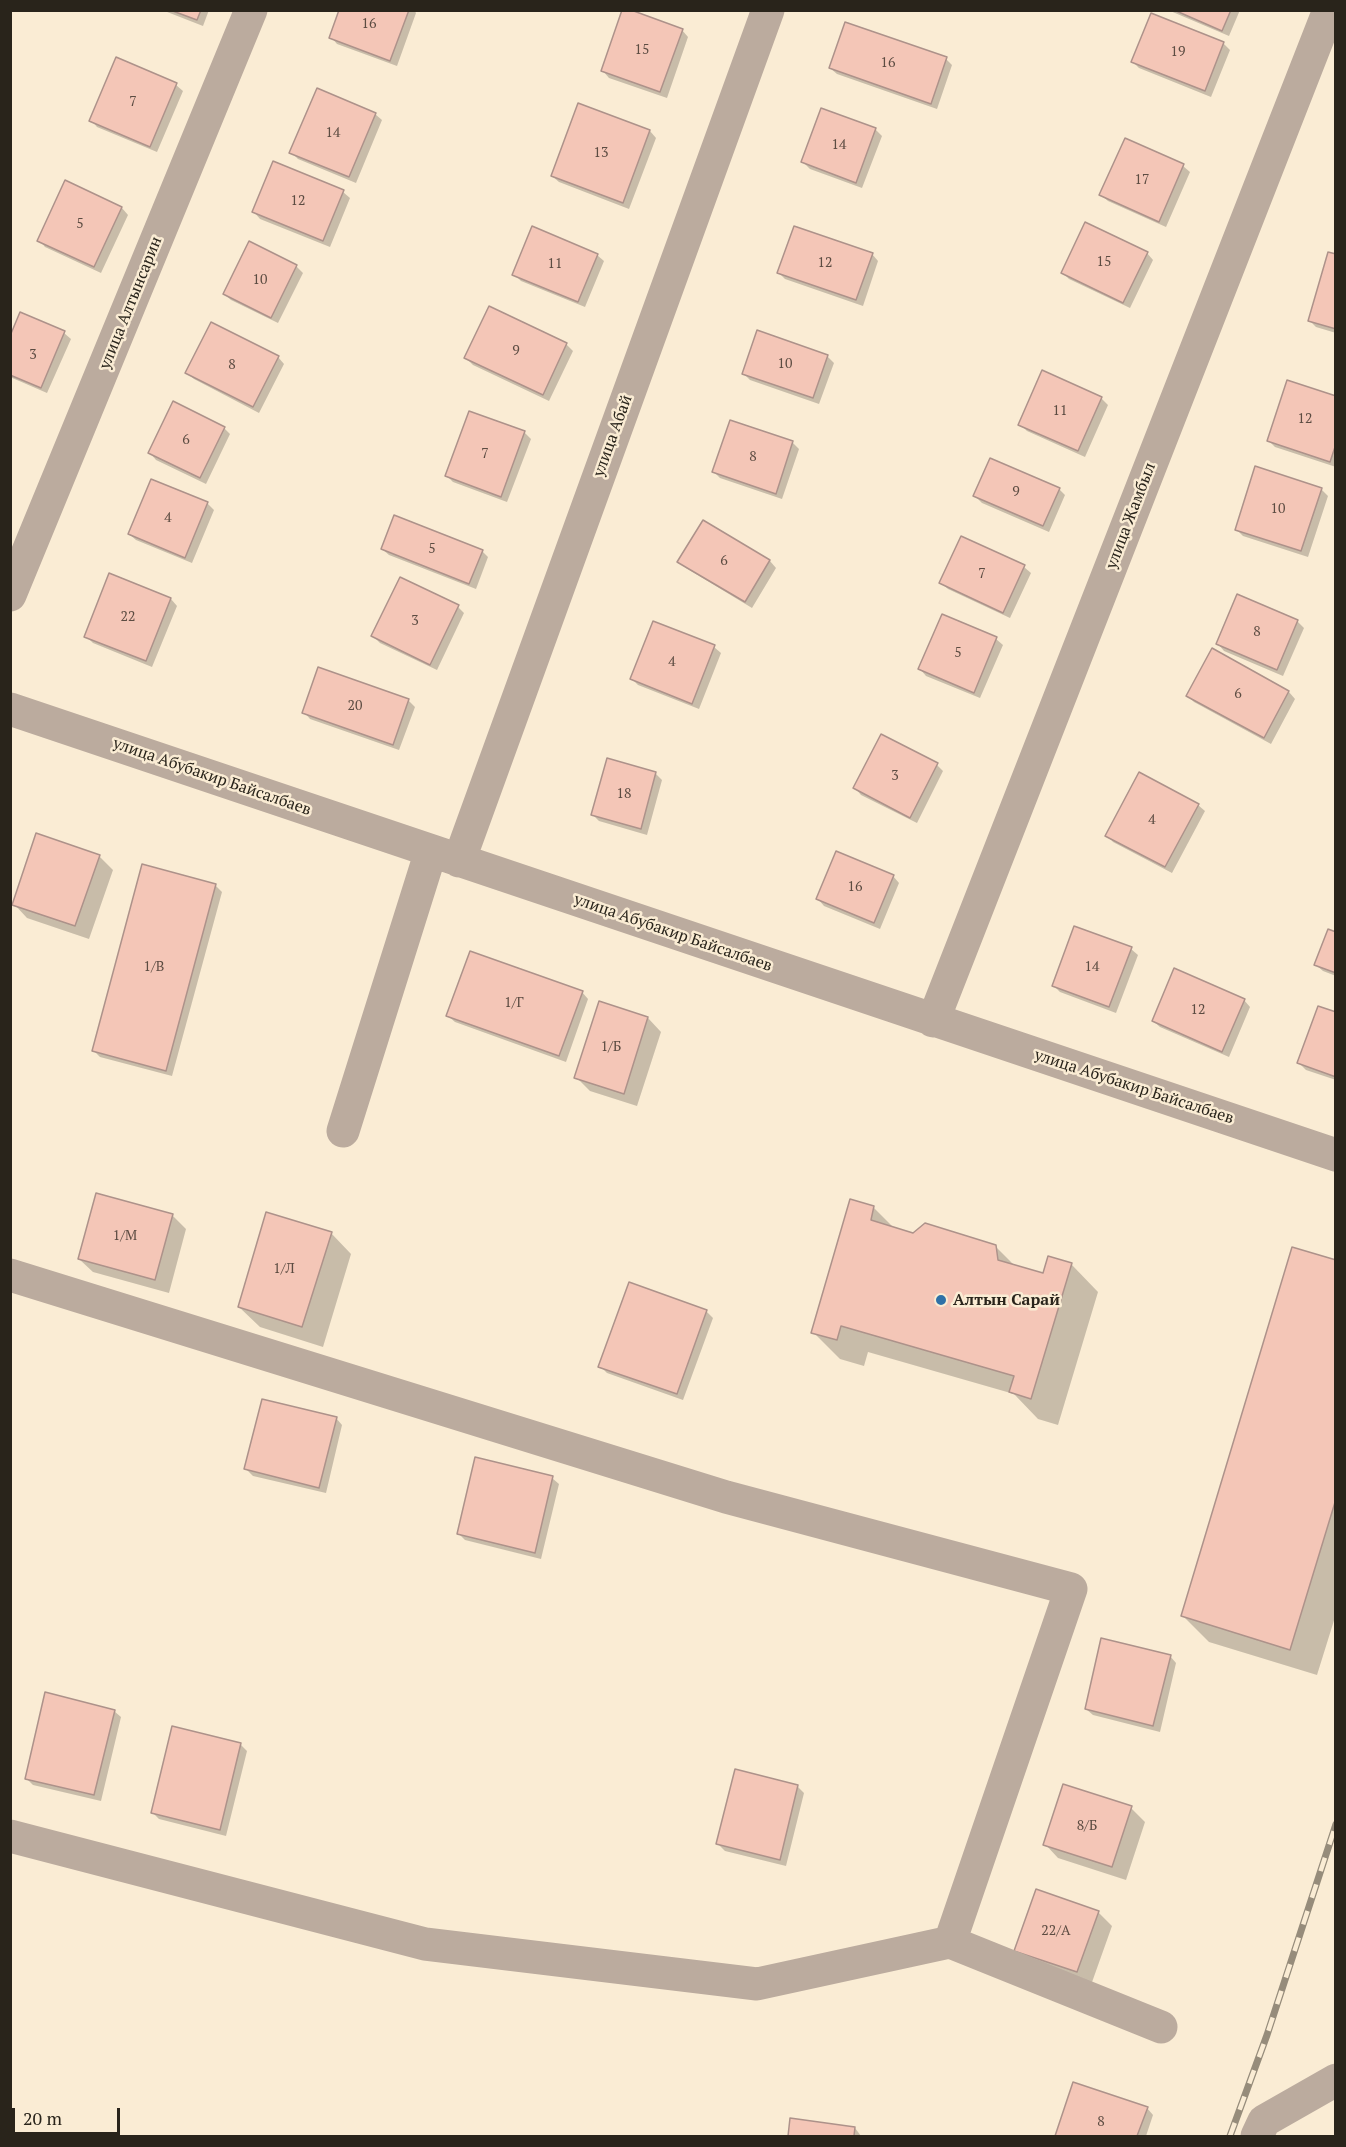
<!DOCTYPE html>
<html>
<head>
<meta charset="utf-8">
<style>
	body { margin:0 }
	#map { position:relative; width:1346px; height:2147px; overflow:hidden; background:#faecd4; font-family:"PT Serif",serif }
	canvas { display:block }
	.frame { position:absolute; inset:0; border:12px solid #29241b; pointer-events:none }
	.scale { position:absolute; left:12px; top:2108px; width:108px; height:27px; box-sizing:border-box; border:3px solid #29241b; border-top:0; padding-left:8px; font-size:18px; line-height:21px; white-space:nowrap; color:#29241b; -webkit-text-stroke:4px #faecd4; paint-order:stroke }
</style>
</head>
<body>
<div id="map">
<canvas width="1346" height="2147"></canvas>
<div class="frame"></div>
<div class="scale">20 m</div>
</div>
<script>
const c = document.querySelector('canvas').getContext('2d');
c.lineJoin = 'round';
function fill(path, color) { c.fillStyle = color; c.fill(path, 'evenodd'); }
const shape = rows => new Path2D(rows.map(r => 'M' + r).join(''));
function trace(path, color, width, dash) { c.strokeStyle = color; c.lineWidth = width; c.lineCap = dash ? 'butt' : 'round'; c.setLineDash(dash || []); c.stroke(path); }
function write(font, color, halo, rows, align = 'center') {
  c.font = font + ' "PT Serif",serif'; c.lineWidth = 5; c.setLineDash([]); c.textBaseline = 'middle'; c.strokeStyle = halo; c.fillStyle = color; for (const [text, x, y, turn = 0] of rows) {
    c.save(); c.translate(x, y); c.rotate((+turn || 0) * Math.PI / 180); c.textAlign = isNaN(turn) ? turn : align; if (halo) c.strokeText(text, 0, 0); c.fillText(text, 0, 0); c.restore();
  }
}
fill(shape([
	[162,10,209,10,203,26],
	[341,10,414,10,416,13,397,66,337,44,331,37],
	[1168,10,1240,10,1229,36],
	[682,30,688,37,667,98,609,78,603,71],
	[1223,43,1230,50,1211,97,1139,68,1133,62],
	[946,59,952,65,937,109,837,74,830,68],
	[176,85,183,91,157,152,97,127,91,120],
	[579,105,650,131,656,138,629,209,559,182,552,176],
	[375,114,382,120,356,183,298,159,291,152],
	[875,129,882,136,862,188,810,169,803,162],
	[1183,166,1190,172,1166,227,1108,201,1101,195],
	[343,192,350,198,330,247,260,219,254,212],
	[122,208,128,215,101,273,45,247,39,240],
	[249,243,296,266,303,273,278,323,231,300,224,294],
	[1147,253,1153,260,1130,308,1069,279,1063,273],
	[872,254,878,261,863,306,785,279,779,273],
	[597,255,604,261,585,307,521,281,514,274],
	[1336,256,1336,333,1316,327,1310,321],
	[64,333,71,339,47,393,10,377,10,340],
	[566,344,573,351,549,401,473,365,466,358],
	[827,356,834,363,819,404,750,380,743,373],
	[278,357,284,364,259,413,194,379,187,373],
	[1336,397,1336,467,1275,447,1269,441],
	[1101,398,1108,405,1085,457,1027,431,1020,424],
	[224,428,230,434,206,484,156,460,150,453],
	[524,432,531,439,507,502,453,482,447,476],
	[792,442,799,449,782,499,720,478,714,472],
	[1059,489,1065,495,1049,532,982,503,975,496],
	[1321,489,1328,496,1308,557,1243,536,1236,529],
	[207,503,214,510,192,563,136,540,129,534],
	[703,522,770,561,776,568,752,608,686,568,679,562],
	[962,538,1024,567,1031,573,1010,618,948,589,941,583],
	[382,549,482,551,488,557,476,589,389,555],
	[110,575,171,599,177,606,152,667,93,643,86,636],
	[458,607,464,613,437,670,380,643,373,636],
	[942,616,996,639,1003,645,980,698,926,676,920,669],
	[1297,621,1304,628,1283,676,1224,651,1218,644],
	[653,623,714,647,721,653,699,709,638,685,631,678],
	[1213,650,1289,692,1295,699,1271,744,1194,702,1188,696],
	[408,700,415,707,399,750,310,719,304,712],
	[608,760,656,774,662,780,647,835,599,821,593,815],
	[937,765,943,771,917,823,861,795,855,788],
	[1198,805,1205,811,1172,873,1113,842,1107,835],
	[99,856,113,870,89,939,27,918,14,904],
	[893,876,899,883,880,929,824,906,818,899],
	[215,885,222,892,172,1076,100,1057,93,1050],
	[1336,933,1336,976,1323,971,1316,965],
	[1131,949,1138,955,1116,1013,1060,992,1054,986],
	[582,992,588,999,566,1062,455,1022,448,1016],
	[1244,1000,1250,1007,1229,1057,1160,1027,1153,1021],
	[1336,1014,1336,1080,1306,1070,1299,1063],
	[648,1018,661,1032,637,1106,590,1091,576,1077],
	[873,1207,895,1229,913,1234,995,1246,1016,1267,1044,1275,1049,1258,1072,1265,1098,1292,1058,1425,1038,1419,1014,1394,868,1352,864,1366,840,1359,813,1332],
	[172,1215,186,1229,169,1293,93,1272,79,1259],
	[331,1233,351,1254,323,1347,260,1327,239,1307],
	[1336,1262,1336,1614,1317,1675,1209,1642,1183,1616],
	[706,1311,713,1318,683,1400,607,1373,600,1366],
	[336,1418,342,1425,326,1493,253,1476,246,1469],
	[552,1478,559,1484,541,1559,465,1540,458,1533],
	[1170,1656,1176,1663,1160,1732,1093,1715,1086,1709],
	[114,1711,121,1717,101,1801,33,1785,26,1778],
	[241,1745,247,1751,226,1836,159,1819,153,1813],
	[797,1786,804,1793,786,1866,725,1851,718,1844],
	[1131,1808,1145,1822,1126,1880,1058,1858,1045,1844],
	[1098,1912,1112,1926,1091,1985,1016,1950],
	[1074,2084,1147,2108,1153,2115,1146,2136,1056,2136],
	[792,2120,855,2128,861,2136,789,2136]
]), '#0003');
const building = shape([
	[170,10,201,10,197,20,170,10],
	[339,10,409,10,390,61,329,38,339,10],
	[622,10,631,10,683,29,660,92,601,71,622,10],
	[1174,10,1231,10,1222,31,1174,10],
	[1151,13,1224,42,1205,91,1131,62,1151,13],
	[845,22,947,57,931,104,829,68,845,22],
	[116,57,177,83,150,147,89,121,116,57],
	[317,88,376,113,349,177,289,153,317,88],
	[578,103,650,130,623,203,551,176,578,103],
	[821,108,876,128,856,183,801,162,821,108],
	[1125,138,1184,164,1159,222,1099,195,1125,138],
	[273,161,344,190,323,241,252,212,273,161],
	[65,180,122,207,94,267,37,241,65,180],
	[1085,222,1148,252,1123,303,1061,273,1085,222],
	[532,226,598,254,578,302,512,275,532,226],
	[794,226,873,253,856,300,777,273,794,226],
	[249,241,297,265,271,318,223,294,249,241],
	[1328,252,1336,254,1336,329,1308,321,1328,252],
	[489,306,567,343,543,395,464,358,489,306],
	[20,312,65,331,41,388,10,375,10,336,20,312],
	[211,322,279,356,253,407,185,373,211,322],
	[757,330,828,355,813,398,742,374,757,330],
	[1042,370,1102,397,1078,451,1018,425,1042,370],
	[1287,380,1336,396,1336,444,1330,462,1267,441,1287,380],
	[173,401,225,427,200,478,148,453,173,401],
	[469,411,525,431,501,497,445,476,469,411],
	[730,420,793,441,776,494,712,472,730,420],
	[990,458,1060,488,1043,526,973,496,990,458],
	[1255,466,1322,488,1301,551,1235,530,1255,466],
	[151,479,208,502,185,558,128,534,151,479],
	[394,515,483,550,469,584,381,549,394,515],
	[703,520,770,560,745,602,677,562,703,520],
	[961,536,1025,565,1003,613,939,583,961,536],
	[109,573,171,598,146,661,84,637,109,573],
	[400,577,459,605,430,665,371,636,400,577],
	[1237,594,1298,620,1277,670,1216,644,1237,594],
	[942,614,997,637,974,693,918,669,942,614],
	[653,621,715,645,692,704,630,679,653,621],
	[1212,648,1289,691,1264,738,1186,696,1212,648],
	[318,667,409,699,393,745,302,713,318,667],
	[881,734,938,763,910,818,853,788,881,734],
	[607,758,656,772,641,829,591,815,607,758],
	[1139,772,1199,804,1165,867,1105,836,1139,772],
	[36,833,100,855,75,926,12,905,36,833],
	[836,851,894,875,874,923,816,899,836,851],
	[142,864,216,884,166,1071,92,1051,142,864],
	[1074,926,1132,947,1109,1007,1052,986,1074,926],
	[1328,929,1336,932,1336,973,1314,965,1328,929],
	[470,951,583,991,559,1056,446,1016,470,951],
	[1174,968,1245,999,1222,1052,1152,1021,1174,968],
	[599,1001,648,1017,624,1094,574,1078,599,1001],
	[1318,1006,1336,1012,1336,1077,1297,1063,1318,1006],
	[96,1193,173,1214,155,1280,78,1259,96,1193],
	[850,1199,874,1206,871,1220,913,1233,925,1223,996,1245,998,1260,1043,1273,1048,1256,1072,1263,1031,1399,1009,1392,1014,1376,841,1326,837,1340,811,1333,850,1199],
	[266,1212,332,1232,302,1327,238,1307,266,1212],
	[1292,1247,1336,1260,1336,1499,1290,1650,1181,1616,1292,1247],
	[629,1282,707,1310,677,1394,598,1367,629,1282],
	[262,1399,337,1417,319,1488,244,1469,262,1399],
	[475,1457,553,1476,535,1553,457,1534,475,1457],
	[1101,1638,1171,1655,1153,1726,1085,1709,1101,1638],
	[45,1692,115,1710,94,1795,25,1779,45,1692],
	[172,1726,241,1743,220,1830,151,1813,172,1726],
	[735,1769,798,1785,780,1860,716,1844,735,1769],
	[1063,1784,1132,1806,1112,1867,1043,1845,1063,1784],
	[1036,1889,1099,1911,1077,1972,1014,1951,1036,1889],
	[1073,2082,1148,2107,1137,2136,1055,2136,1073,2082],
	[790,2118,855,2127,854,2136,788,2136,790,2118]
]);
fill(building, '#f4c6b7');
trace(building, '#ad928a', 1.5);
trace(shape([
	[10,595,251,10],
	[10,709,1336,1155],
	[459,861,768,10],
	[933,1021,1329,10],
	[343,1131,431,851],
	[10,1275,726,1497,1071,1589,950,1942],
	[10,1836,425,1944,757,1984,950,1942,1161,2027],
	[1257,2136,1264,2121,1336,2080]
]), '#bbab9e', 33);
const rail = shape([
	[1230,2136,1267,2035,1336,1824]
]);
trace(rail, '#968c7b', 7);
trace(rail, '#faecd4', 4.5, [14]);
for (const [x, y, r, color] of [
	[941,1300,6,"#2f71a7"]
]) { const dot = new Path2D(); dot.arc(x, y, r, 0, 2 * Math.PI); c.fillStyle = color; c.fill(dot); trace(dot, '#faecd4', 2); }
write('14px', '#5c4c42', null, [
	["16",369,24],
	["15",642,50],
	["19",1178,52],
	["16",888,63],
	["7",133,102],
	["14",333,133],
	["14",839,145],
	["13",601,153],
	["17",1142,180],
	["12",298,201],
	["5",80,224],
	["15",1104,262],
	["12",825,263],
	["11",555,264],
	["10",260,280],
	["9",516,351],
	["3",33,355],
	["10",785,364],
	["8",232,365],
	["11",1060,411],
	["12",1305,419],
	["6",186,440],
	["7",485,454],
	["8",753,457],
	["9",1016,492],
	["10",1278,509],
	["4",168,518],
	["5",432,549],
	["6",724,561],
	["7",982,574],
	["22",128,617],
	["3",415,621],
	["8",1257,632],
	["5",958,653],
	["4",672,662],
	["6",1238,694],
	["20",355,706],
	["3",895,776],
	["18",624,794],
	["4",1152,820],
	["16",855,887],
	["1/В",154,967],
	["14",1092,967],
	["1/Г",514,1003],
	["12",1198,1010],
	["1/Б",611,1047],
	["1/М",125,1236],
	["1/Л",284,1269],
	["8/Б",1087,1826],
	["22/А",1056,1931],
	["8",1101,2122]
]);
write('16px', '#29241b', '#faecd4', [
	["улица Алтынсарин",131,303,-68],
	["улица Абай",613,436,-70],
	["улица Жамбыл",1131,516,-69],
	["улица Абубакир Байсалбаев",212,777,19],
	["улица Абубакир Байсалбаев",673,933,19],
	["улица Абубакир Байсалбаев",1134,1087,18]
]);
write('bold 16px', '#29241b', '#faecd4', [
	["Алтын Сарай",953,1300]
], 'left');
</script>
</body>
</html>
